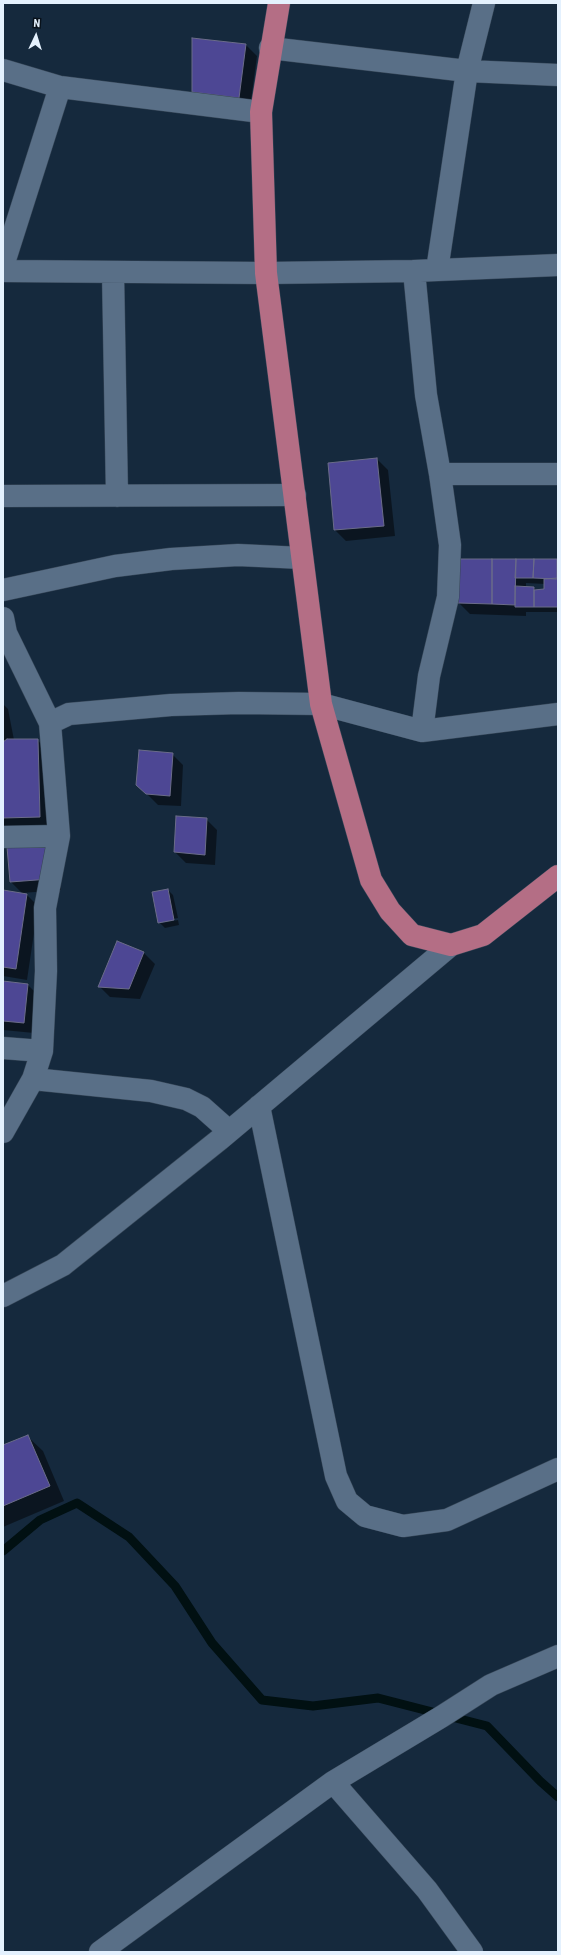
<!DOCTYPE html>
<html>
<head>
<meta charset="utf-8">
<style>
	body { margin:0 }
	#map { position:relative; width:561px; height:1955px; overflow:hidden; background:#15293d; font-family:"Roboto Condensed",sans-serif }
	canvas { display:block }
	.frame { position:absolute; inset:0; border:4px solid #e4f1fe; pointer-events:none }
	.north { position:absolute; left:16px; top:16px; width:40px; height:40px; -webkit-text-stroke:3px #08111a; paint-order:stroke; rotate:4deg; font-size:11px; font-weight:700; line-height:16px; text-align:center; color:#e4f1fe }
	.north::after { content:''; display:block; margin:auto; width:14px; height:18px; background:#e4f1fe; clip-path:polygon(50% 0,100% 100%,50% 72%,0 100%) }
</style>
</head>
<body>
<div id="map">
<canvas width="561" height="1955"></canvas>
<div class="frame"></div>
<div class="north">N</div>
</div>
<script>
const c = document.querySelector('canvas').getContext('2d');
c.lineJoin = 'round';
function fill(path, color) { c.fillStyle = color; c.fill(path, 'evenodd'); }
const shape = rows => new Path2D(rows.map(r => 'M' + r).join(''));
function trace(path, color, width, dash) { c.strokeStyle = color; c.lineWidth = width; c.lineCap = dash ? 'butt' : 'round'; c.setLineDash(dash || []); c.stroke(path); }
fill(shape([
	[193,39,246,45,257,56,250,108,204,103,193,92],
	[377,459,388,470,395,536,346,541,335,530,329,464],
	[459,560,557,560,558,612,526,612,526,616,470,614,459,603],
	[526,583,545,584,545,590,537,591,534,588,526,588],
	[3,704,8,709,14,740,37,740,53,755,55,832,3,833,3,743,8,740,3,741],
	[172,754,183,765,181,806,158,805,138,785],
	[177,817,206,819,217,830,215,865,186,863,175,852],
	[58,856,61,890,22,893,11,882],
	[168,890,173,895,178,918,162,921,162,923,178,920,179,925,165,928,159,922],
	[3,891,27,895,38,906,27,980,3,976],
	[118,943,144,953,155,964,140,999,110,997,100,987],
	[3,982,28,985,39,996,34,1033,3,1030],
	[27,1436,43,1451,64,1501,3,1527,3,1446]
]), '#0007');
trace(shape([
	[3,1551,40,1520,77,1503,129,1537,175,1586,212,1643,262,1700,313,1706,378,1698,487,1726,540,1781,558,1797]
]), '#011012', 9);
const building = shape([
	[192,38,246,44,239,98,192,92,192,38],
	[377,458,384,526,334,530,328,463,377,458],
	[458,559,492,559,492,604,458,603,458,559],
	[492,559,516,559,515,605,492,604,492,559],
	[516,559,534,559,533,578,515,578,516,559],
	[534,559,557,559,557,579,533,578,534,559],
	[558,578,558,607,534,607,534,590,544,589,544,579,558,578],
	[515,586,534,587,534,607,515,607,515,586],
	[7,739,38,739,40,817,3,818,3,742,7,739],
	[139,750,173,753,170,796,146,794,136,785,139,750],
	[176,816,207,818,205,855,174,852,176,816],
	[47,844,50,879,10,882,7,847,47,844],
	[168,889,174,920,158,923,152,892,168,889],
	[3,890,27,894,16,969,3,967,3,890],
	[117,941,144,952,129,989,98,987,117,941],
	[3,981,28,984,24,1023,3,1021,3,981],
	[28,1435,50,1486,3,1506,3,1445,28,1435]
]);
fill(building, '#4d4794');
trace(building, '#6b6c89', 1);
const minor = shape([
	[270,48,467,71,558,75],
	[3,70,60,87,261,112],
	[3,266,60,87],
	[437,270,467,71,484,3],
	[3,271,266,273,414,271,558,265],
	[414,271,426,395,440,474,450,545,448,597,429,676,422,731],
	[113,272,117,496],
	[440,474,558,474],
	[3,496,295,495],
	[3,590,115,566,171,559,238,555,302,558],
	[3,618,6,633,50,723,59,836,45,908,46,971,42,1051,33,1079,3,1132],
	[50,723,69,714,171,705,239,703,321,704,422,731,558,714],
	[3,837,59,836],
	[3,1048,42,1051],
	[33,1079,151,1091,186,1099,202,1107,229,1131],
	[259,1106,336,1476,347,1501,365,1516,403,1526,447,1520,558,1469],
	[3,1296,63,1265,219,1140,451,945],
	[333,1782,427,1890,472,1952],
	[100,1952,333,1782,441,1717,491,1685,558,1656]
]);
const major = shape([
	[279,3,261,112,266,273,321,704,371,880,390,911,412,935,451,945,483,935,558,876]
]);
trace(minor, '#374758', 23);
trace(major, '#374758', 23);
trace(minor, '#596f87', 22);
trace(major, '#b46e85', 22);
</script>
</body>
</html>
